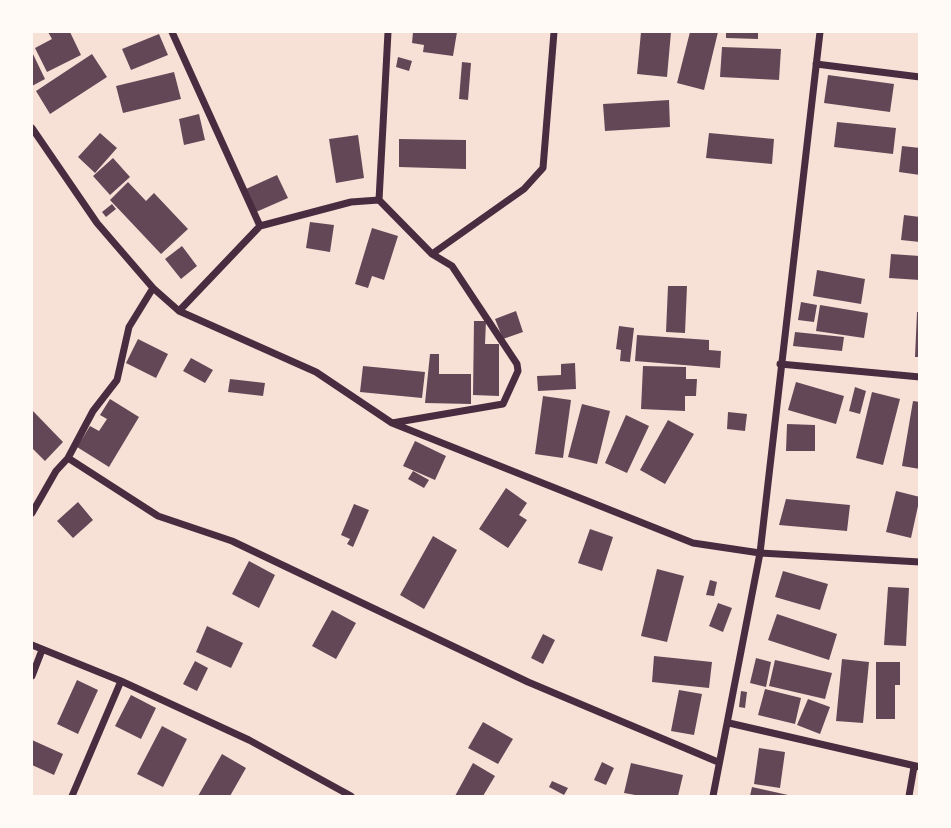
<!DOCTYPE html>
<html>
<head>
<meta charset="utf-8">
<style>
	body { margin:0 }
	#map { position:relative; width:951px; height:828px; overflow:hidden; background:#f7e1d7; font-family:Barlow,sans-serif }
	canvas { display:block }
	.frame { position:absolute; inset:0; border:33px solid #fffaf5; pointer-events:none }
</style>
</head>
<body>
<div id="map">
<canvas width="951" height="828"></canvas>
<div class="frame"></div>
</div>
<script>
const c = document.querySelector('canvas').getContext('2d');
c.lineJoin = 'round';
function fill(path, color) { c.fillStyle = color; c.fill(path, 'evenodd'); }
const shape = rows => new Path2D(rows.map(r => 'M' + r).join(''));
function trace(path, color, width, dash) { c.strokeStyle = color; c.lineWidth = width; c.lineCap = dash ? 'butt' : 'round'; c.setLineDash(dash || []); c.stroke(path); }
fill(shape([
	[48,32,70,32,81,55,47,72,35,48,52,39],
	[413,32,457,32,453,56,423,52,424,45,412,43],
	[641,32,671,32,667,77,637,74],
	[690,32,718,32,704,90,677,83],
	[726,32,758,32,758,39,726,38],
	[159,34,168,55,131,70,122,49],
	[722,47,781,49,779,80,720,77],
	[32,52,45,79,32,86],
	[92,54,107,77,50,114,36,91],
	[398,57,412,61,409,71,396,67],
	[462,62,471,63,468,100,459,99],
	[174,72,181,99,123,113,116,86],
	[828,75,894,84,890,112,824,103],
	[669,100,670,127,605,131,603,104],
	[199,114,205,140,184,145,179,119],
	[837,122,896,128,893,154,834,147],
	[100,133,117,148,95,173,78,157],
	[709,133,774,139,772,164,706,158],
	[358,135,364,178,336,183,329,139],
	[399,139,466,140,466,169,399,167],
	[902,146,920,148,920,175,899,172],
	[113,158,130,177,110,195,93,176],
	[277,175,288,198,256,212,246,189],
	[128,182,146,201,154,193,188,229,161,254,110,200],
	[112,204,116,209,106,217,102,212],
	[904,215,920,217,920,242,901,240],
	[310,222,334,225,330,252,306,248],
	[372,228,398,236,384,280,372,276,368,288,355,284],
	[182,246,197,266,181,279,165,259],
	[891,254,920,256,920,280,889,278],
	[817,270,865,279,861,304,813,296],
	[668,286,687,286,685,333,666,332],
	[801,302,817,305,814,322,798,320],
	[820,305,868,313,864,338,816,331],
	[516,311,523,332,503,339,495,319],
	[917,312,920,312,920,357,915,357],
	[474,321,486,321,485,344,499,344,499,396,473,395],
	[619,326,634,328,630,362,620,361,621,350,616,349],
	[795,332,844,337,842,351,793,346],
	[637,335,709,340,709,350,721,351,720,368,635,361],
	[138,339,168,354,156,378,126,363],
	[430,354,439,354,439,374,471,374,471,404,425,403],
	[191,358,213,370,205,383,183,371],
	[575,363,576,389,538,391,537,376,561,375,561,364],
	[363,366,425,372,422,398,360,392],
	[643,366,686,367,686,379,697,379,696,396,685,396,685,411,641,409],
	[230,379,265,383,263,396,228,392],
	[796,382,844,396,836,424,788,410],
	[855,387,866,391,860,414,849,411],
	[872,392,900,399,883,465,856,458],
	[543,396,571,400,563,458,535,454],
	[110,399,139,417,109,467,77,447,90,426,99,431,107,419,100,415],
	[913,401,920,402,920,469,902,466],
	[582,404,610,411,597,464,568,457],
	[32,410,63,442,45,461,32,448],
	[728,412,747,414,745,431,727,429],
	[626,415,649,426,627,473,605,463],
	[668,420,694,434,665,484,640,470],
	[787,424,815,425,815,451,786,451],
	[415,441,446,456,435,480,403,466],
	[413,471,429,480,424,488,408,479],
	[506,488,527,503,519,515,527,520,508,548,479,529],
	[896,491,920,497,911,538,886,532],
	[786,499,850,505,847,531,779,525],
	[78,502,93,520,73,538,57,521],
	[354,504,369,510,353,547,347,544,350,539,341,535],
	[590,529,613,537,602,571,578,563],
	[433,536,457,550,424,609,400,595],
	[249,561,275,575,259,608,232,594],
	[657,569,684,576,667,642,641,636],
	[783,571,828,584,820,610,775,597],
	[710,580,717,582,714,596,706,595],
	[888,587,909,588,906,646,884,645],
	[718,603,732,608,723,632,709,626],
	[332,610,356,623,336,659,312,646],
	[777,614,837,634,829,660,768,640],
	[207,626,243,643,231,668,196,652],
	[543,634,555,640,543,664,531,658],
	[654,656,712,662,709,688,652,682],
	[756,658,771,662,766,687,750,683],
	[842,659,869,662,863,723,836,721],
	[775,660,832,673,825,699,769,686],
	[195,661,208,668,197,691,183,684],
	[876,662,900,662,900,685,895,685,895,719,876,719],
	[77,680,98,690,78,734,57,724],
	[765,689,801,698,795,724,758,715],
	[679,690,702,694,694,735,671,731],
	[741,691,747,692,745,708,739,707],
	[131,695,156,708,141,739,115,726],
	[808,699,830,707,820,734,797,725],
	[483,722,513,739,498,764,468,748],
	[162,726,187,739,163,787,137,774],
	[32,740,63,754,54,775,32,765],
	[759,748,785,752,780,788,754,784],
	[222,754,246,768,230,796,198,796],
	[602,762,614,768,606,785,594,780],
	[473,763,495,776,483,796,455,796],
	[631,763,683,775,678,796,641,796,624,793],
	[552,781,568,788,564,795,549,787],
	[752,787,788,795,788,796,750,796]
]), '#644757');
trace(shape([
	[172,32,260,226],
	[816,64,920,77],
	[32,128,97,223,153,288,179,311,316,372,392,423,693,543,760,553,920,562],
	[379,200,388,32],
	[432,254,524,189,543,168,554,32],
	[179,311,260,226,351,202,379,200,432,254,452,266,517,364,518,371,503,404,392,423],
	[780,364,920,377],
	[68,458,158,516,232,541,528,682,718,762],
	[32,513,56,471,68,458,93,411,117,380,129,327,153,288],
	[32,645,121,681,72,796],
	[32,676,42,650],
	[121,681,249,740,351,796],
	[729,723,920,767],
	[713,796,760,553,820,32],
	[909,796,914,767]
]), '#4a2c40', 7);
</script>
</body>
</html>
